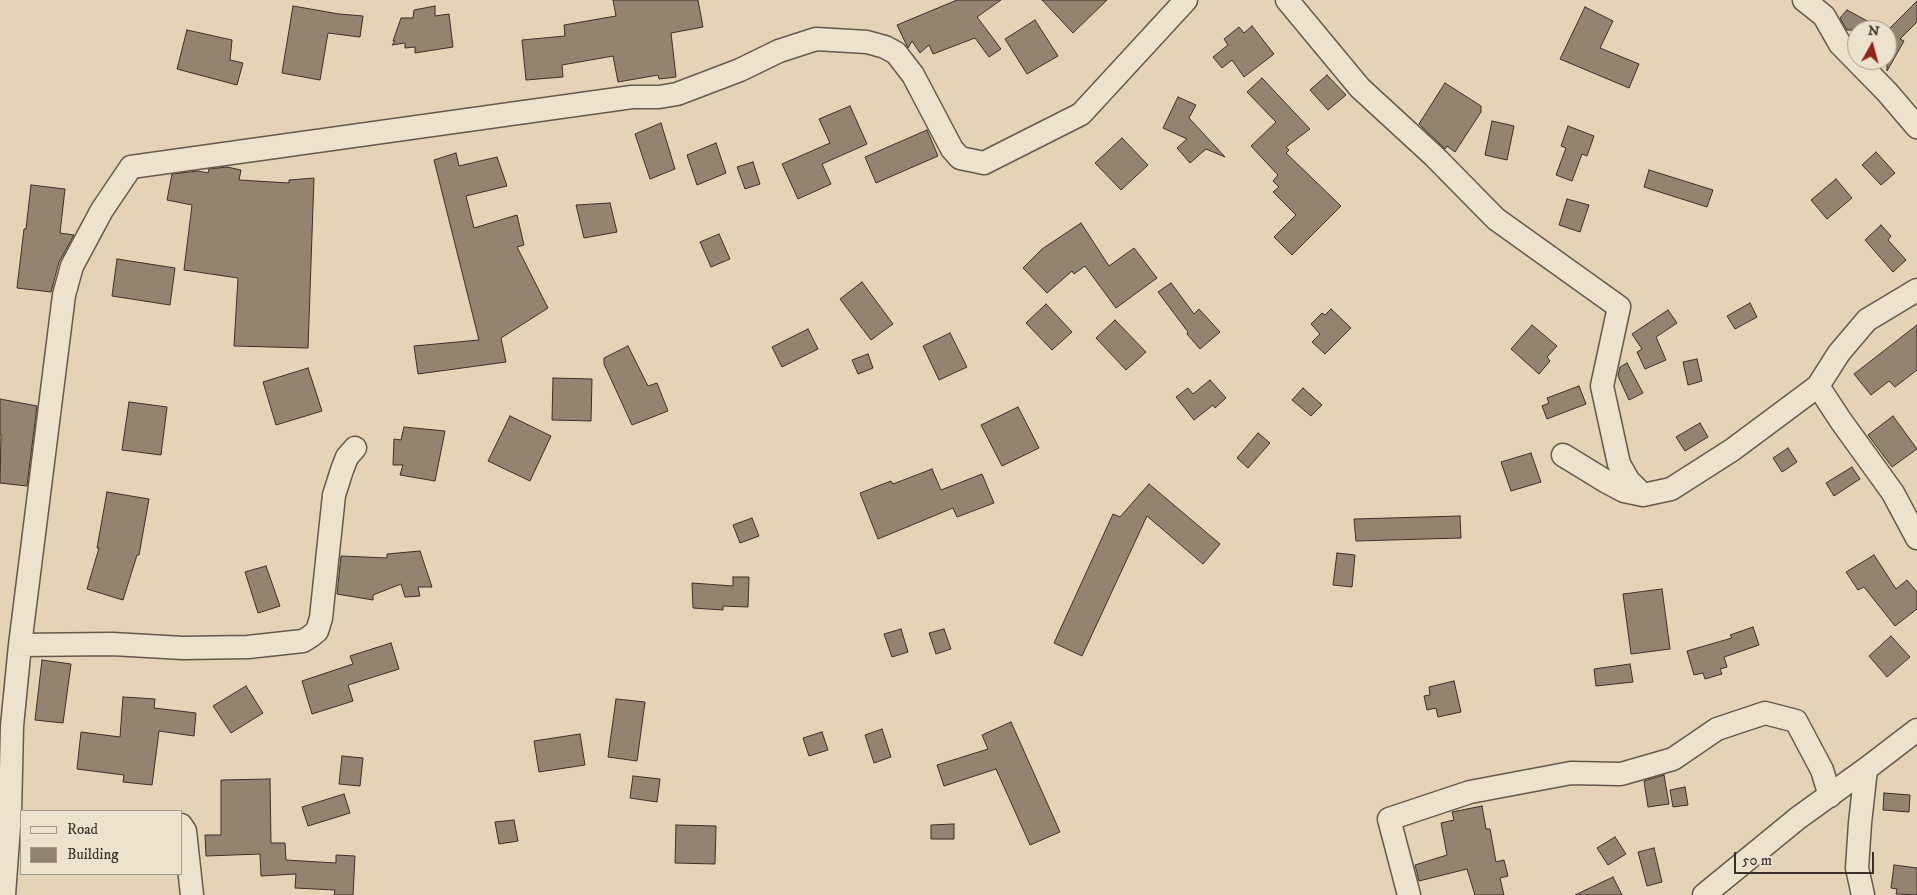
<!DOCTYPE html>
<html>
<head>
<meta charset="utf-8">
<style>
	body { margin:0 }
	#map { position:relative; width:1917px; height:895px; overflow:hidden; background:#e4d3b4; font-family:"IM FELL DW Pica",serif }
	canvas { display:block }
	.legend { position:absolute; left:20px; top:810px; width:162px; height:65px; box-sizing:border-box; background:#ede2ce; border:1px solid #a69a8c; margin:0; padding:6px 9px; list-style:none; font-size:15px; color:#3b2f29 }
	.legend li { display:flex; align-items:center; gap:10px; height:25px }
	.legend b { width:25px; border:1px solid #a69a8c }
	.north { position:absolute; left:1847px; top:20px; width:50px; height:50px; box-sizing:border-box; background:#ede2ce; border:1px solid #a69a8c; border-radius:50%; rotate:7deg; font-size:14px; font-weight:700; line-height:20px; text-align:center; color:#3b2f29 }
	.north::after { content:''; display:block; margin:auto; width:18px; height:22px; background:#8f2418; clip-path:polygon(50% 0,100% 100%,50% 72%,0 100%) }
	.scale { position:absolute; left:1734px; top:852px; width:140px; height:22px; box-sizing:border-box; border:2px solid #3b2f29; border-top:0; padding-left:6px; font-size:15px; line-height:18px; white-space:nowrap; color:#3b2f29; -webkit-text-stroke:4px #ede2ce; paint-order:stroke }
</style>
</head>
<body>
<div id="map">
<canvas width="1917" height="895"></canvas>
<ul class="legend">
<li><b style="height:6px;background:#ede2ce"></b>Road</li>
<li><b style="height:14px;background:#938471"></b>Building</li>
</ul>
<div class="north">N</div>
<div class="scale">50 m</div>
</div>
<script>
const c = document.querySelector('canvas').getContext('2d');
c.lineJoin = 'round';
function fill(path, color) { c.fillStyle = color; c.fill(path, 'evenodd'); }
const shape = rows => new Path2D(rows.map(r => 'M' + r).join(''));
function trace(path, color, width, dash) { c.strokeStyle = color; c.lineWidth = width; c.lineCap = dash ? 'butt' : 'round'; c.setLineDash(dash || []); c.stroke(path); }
const building = shape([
	[613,0,698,0,703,27,671,33,676,77,659,79,658,75,618,82,613,56,562,65,563,77,526,80,522,40,565,36,564,25,616,16,613,0],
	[957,0,1001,0,977,17,1001,49,989,57,975,38,933,54,929,45,920,53,912,41,908,48,897,25,957,0],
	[1042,0,1107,0,1073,33,1042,0],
	[1917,1,1917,22,1900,39,1904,41,1887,71,1887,31,1917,1],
	[293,6,339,14,363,16,360,37,328,33,320,80,282,73,293,6],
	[435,6,435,16,449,14,453,47,415,53,415,47,405,48,405,43,392,45,395,41,393,41,401,18,413,18,414,10,435,6],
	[1585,7,1613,21,1600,48,1639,64,1629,88,1560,59,1585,7],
	[1847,10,1884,30,1847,30,1840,18,1847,10],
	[1035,20,1058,56,1027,74,1005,39,1035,20],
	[1252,26,1274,54,1244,77,1232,60,1222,68,1213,57,1228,45,1224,39,1239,27,1244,33,1252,26],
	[187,30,232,40,230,60,243,63,237,85,177,69,187,30],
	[1327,75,1346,95,1328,110,1310,90,1327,75],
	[1262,78,1310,129,1286,147,1289,150,1286,153,1341,206,1292,255,1274,237,1296,215,1273,192,1279,187,1273,181,1278,175,1251,146,1276,122,1247,92,1262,78],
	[1445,83,1481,106,1481,112,1455,152,1447,146,1445,149,1419,124,1445,83],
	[1178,97,1196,105,1189,118,1225,157,1206,149,1190,163,1177,148,1187,139,1163,128,1178,97],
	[850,106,867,144,822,164,831,184,798,199,782,164,830,143,819,119,850,106],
	[1492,121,1514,126,1507,160,1485,155,1492,121],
	[661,123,675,169,650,179,635,134,661,123],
	[1568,126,1594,136,1587,156,1582,154,1572,181,1556,175,1566,148,1561,146,1568,126],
	[927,130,938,156,876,183,865,157,927,130],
	[1122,138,1148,165,1121,190,1095,163,1122,138],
	[716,143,726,173,697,185,687,155,716,143],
	[1876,152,1895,173,1881,185,1862,165,1876,152],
	[456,153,459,166,497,157,507,186,466,196,474,228,517,215,524,245,517,247,548,308,501,338,506,362,418,374,414,346,479,340,434,160,456,153],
	[753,162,760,184,745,189,737,167,753,162],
	[227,167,241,170,239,180,289,183,289,180,314,178,308,348,234,346,238,278,184,270,192,205,167,200,172,174,198,171,208,173,209,169,227,167],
	[1649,170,1713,190,1707,207,1644,187,1649,170],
	[1836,179,1852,198,1827,219,1811,200,1836,179],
	[31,185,65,189,60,233,74,235,59,262,51,292,17,288,24,229,26,229,31,185],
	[1567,199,1589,205,1580,232,1559,225,1567,199],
	[610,203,617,232,584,238,576,205,610,203],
	[1081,223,1109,266,1134,248,1157,278,1116,308,1085,266,1074,274,1072,271,1047,293,1023,268,1042,249,1081,223],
	[1881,225,1891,236,1888,240,1906,260,1893,272,1865,240,1881,225],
	[719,234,730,259,711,267,700,242,719,234],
	[117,259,175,268,170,305,112,296,117,259],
	[862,282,893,324,871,340,840,299,862,282],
	[1171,283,1194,314,1199,309,1220,332,1200,349,1187,334,1188,332,1158,292,1171,283],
	[1750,303,1757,317,1735,329,1727,316,1750,303],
	[1046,304,1072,332,1052,350,1026,323,1046,304],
	[1331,309,1351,328,1325,354,1312,342,1320,334,1311,324,1322,313,1325,315,1331,309],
	[1668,310,1677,323,1656,337,1666,360,1645,369,1637,352,1642,349,1632,334,1668,310],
	[1115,320,1146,352,1126,370,1096,338,1115,320],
	[1532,325,1557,346,1547,357,1550,361,1539,374,1511,349,1532,325],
	[1917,325,1917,370,1895,387,1889,381,1871,395,1854,374,1917,325],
	[808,329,818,349,782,367,772,347,808,329],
	[950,333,967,367,939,380,923,346,950,333],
	[628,346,648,386,657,383,668,411,632,425,604,364,604,358,628,346],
	[868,354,873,368,858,374,852,360,868,354],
	[1697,359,1702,381,1688,385,1683,362,1697,359],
	[1627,363,1643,393,1629,400,1618,376,1620,367,1627,363],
	[308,368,322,411,276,425,263,382,308,368],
	[553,378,592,379,591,421,552,420,553,378],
	[1210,380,1226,398,1215,408,1213,405,1194,420,1176,397,1188,388,1193,394,1210,380],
	[1579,386,1586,404,1547,419,1542,406,1549,403,1547,398,1579,386],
	[1303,388,1322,405,1311,416,1292,400,1303,388],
	[0,399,37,406,27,486,0,483,1,434,0,434,0,399],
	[129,402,167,407,161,455,122,450,129,402],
	[1018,407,1039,448,1002,466,981,425,1018,407],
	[510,416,551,436,530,481,488,461,510,416],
	[1893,416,1917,449,1892,467,1868,435,1893,416],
	[1700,423,1708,437,1685,451,1676,437,1700,423],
	[404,427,445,431,435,481,400,475,403,465,393,465,394,439,401,440,404,427],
	[1258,433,1270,443,1248,468,1237,458,1258,433],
	[1788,448,1797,462,1782,472,1773,458,1788,448],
	[1531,453,1541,482,1511,491,1501,462,1531,453],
	[1852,467,1860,479,1834,496,1826,483,1852,467],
	[932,469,941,490,982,474,994,503,957,517,953,508,878,539,860,493,891,481,893,484,932,469],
	[1149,484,1220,544,1203,564,1147,516,1082,656,1054,643,1113,514,1120,517,1149,484],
	[107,492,149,499,139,555,137,555,123,600,87,589,99,548,97,548,107,492],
	[1460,516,1461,538,1356,541,1354,519,1460,516],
	[752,518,759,536,740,543,733,525,752,518],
	[420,551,432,587,418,587,420,596,405,597,401,584,373,595,373,600,337,594,341,556,387,558,387,554,420,551],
	[1337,553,1355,555,1352,587,1333,585,1337,553],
	[1874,555,1896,589,1907,580,1917,592,1917,609,1895,626,1864,587,1858,590,1846,572,1874,555],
	[266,566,280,606,258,613,245,572,266,566],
	[733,577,749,577,748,607,723,606,723,610,693,608,692,583,733,586,733,577],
	[1662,589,1670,649,1631,654,1623,594,1662,589],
	[1753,627,1759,645,1724,657,1727,667,1720,669,1722,674,1705,679,1703,673,1694,675,1687,651,1732,638,1730,635,1753,627],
	[901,629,908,652,892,657,884,634,901,629],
	[944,629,951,649,936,654,929,633,944,629],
	[1891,636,1910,657,1887,677,1869,656,1891,636],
	[391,643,399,669,348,685,353,701,312,714,302,681,353,664,350,656,391,643],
	[42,660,71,664,63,723,35,720,42,660],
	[1630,664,1633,682,1596,686,1594,669,1630,664],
	[1454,681,1461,712,1438,717,1436,708,1427,710,1424,696,1430,695,1429,687,1454,681],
	[246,686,263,713,231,733,213,706,246,686],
	[123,697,155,699,154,708,196,713,194,736,159,731,152,785,123,782,124,775,77,769,81,732,120,737,123,697],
	[616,699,645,702,637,761,608,757,616,699],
	[1011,722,1060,832,1030,845,996,769,944,786,937,765,988,749,982,735,1011,722],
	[882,729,891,757,874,763,865,735,882,729],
	[822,732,828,750,809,756,803,738,822,732],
	[580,734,585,765,539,772,534,741,580,734],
	[342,756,363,758,360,786,339,784,342,756],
	[1664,775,1669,804,1648,807,1644,781,1664,775],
	[633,776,660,779,657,802,630,798,633,776],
	[270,779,271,843,285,843,286,860,336,863,336,855,355,856,353,895,334,895,335,890,295,888,296,874,261,876,260,854,206,856,205,835,221,835,221,780,270,779],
	[1685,787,1688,805,1673,807,1670,790,1685,787],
	[1884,793,1910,795,1909,812,1883,810,1884,793],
	[344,794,350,813,308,826,302,807,344,794],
	[1482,806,1486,829,1490,829,1496,862,1504,860,1508,876,1500,878,1504,895,1475,895,1467,869,1419,881,1415,865,1447,855,1441,823,1454,820,1452,812,1482,806],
	[514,820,518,841,499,844,495,822,514,820],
	[954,824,954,839,931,839,931,825,954,824],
	[676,825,716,826,715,864,675,863,676,825],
	[1615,837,1626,854,1608,865,1597,848,1615,837],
	[1654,848,1662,882,1647,886,1638,852,1654,848],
	[1894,865,1917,868,1917,895,1896,894,1897,889,1891,888,1894,865],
	[1613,877,1622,895,1575,895,1613,877]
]);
fill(building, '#938471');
trace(building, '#3b2f29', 1);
const street = shape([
	[1287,0,1360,88,1434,156,1496,219,1619,307,1602,386,1619,464,1628,480,1643,495],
	[1804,0,1824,16,1840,44,1887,92,1917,127],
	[1818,386,1841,421,1893,493,1917,538],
	[1563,455,1607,482,1624,491,1643,495,1671,489,1732,450,1818,386,1839,353,1867,320,1917,290],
	[20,645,112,644,183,648,248,647,303,641,311,636,317,631,321,618,334,495,342,470,347,457,355,448],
	[181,825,185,831,192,895],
	[4,895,10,813,12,726,20,645,64,295,72,266,102,210,131,167,632,97,659,97,677,94,740,70,779,51,816,39,867,42,885,47,896,53,913,75,952,149,960,158,984,163,1081,114,1186,0],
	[1409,895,1389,819,1470,792,1571,773,1621,774,1673,759,1717,729,1765,713,1796,721,1822,770,1830,796],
	[1704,895,1798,818,1866,769,1917,730],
	[1863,895,1857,868,1860,823,1866,769]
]);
trace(street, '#65584c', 25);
trace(street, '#ede2ce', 22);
</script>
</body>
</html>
